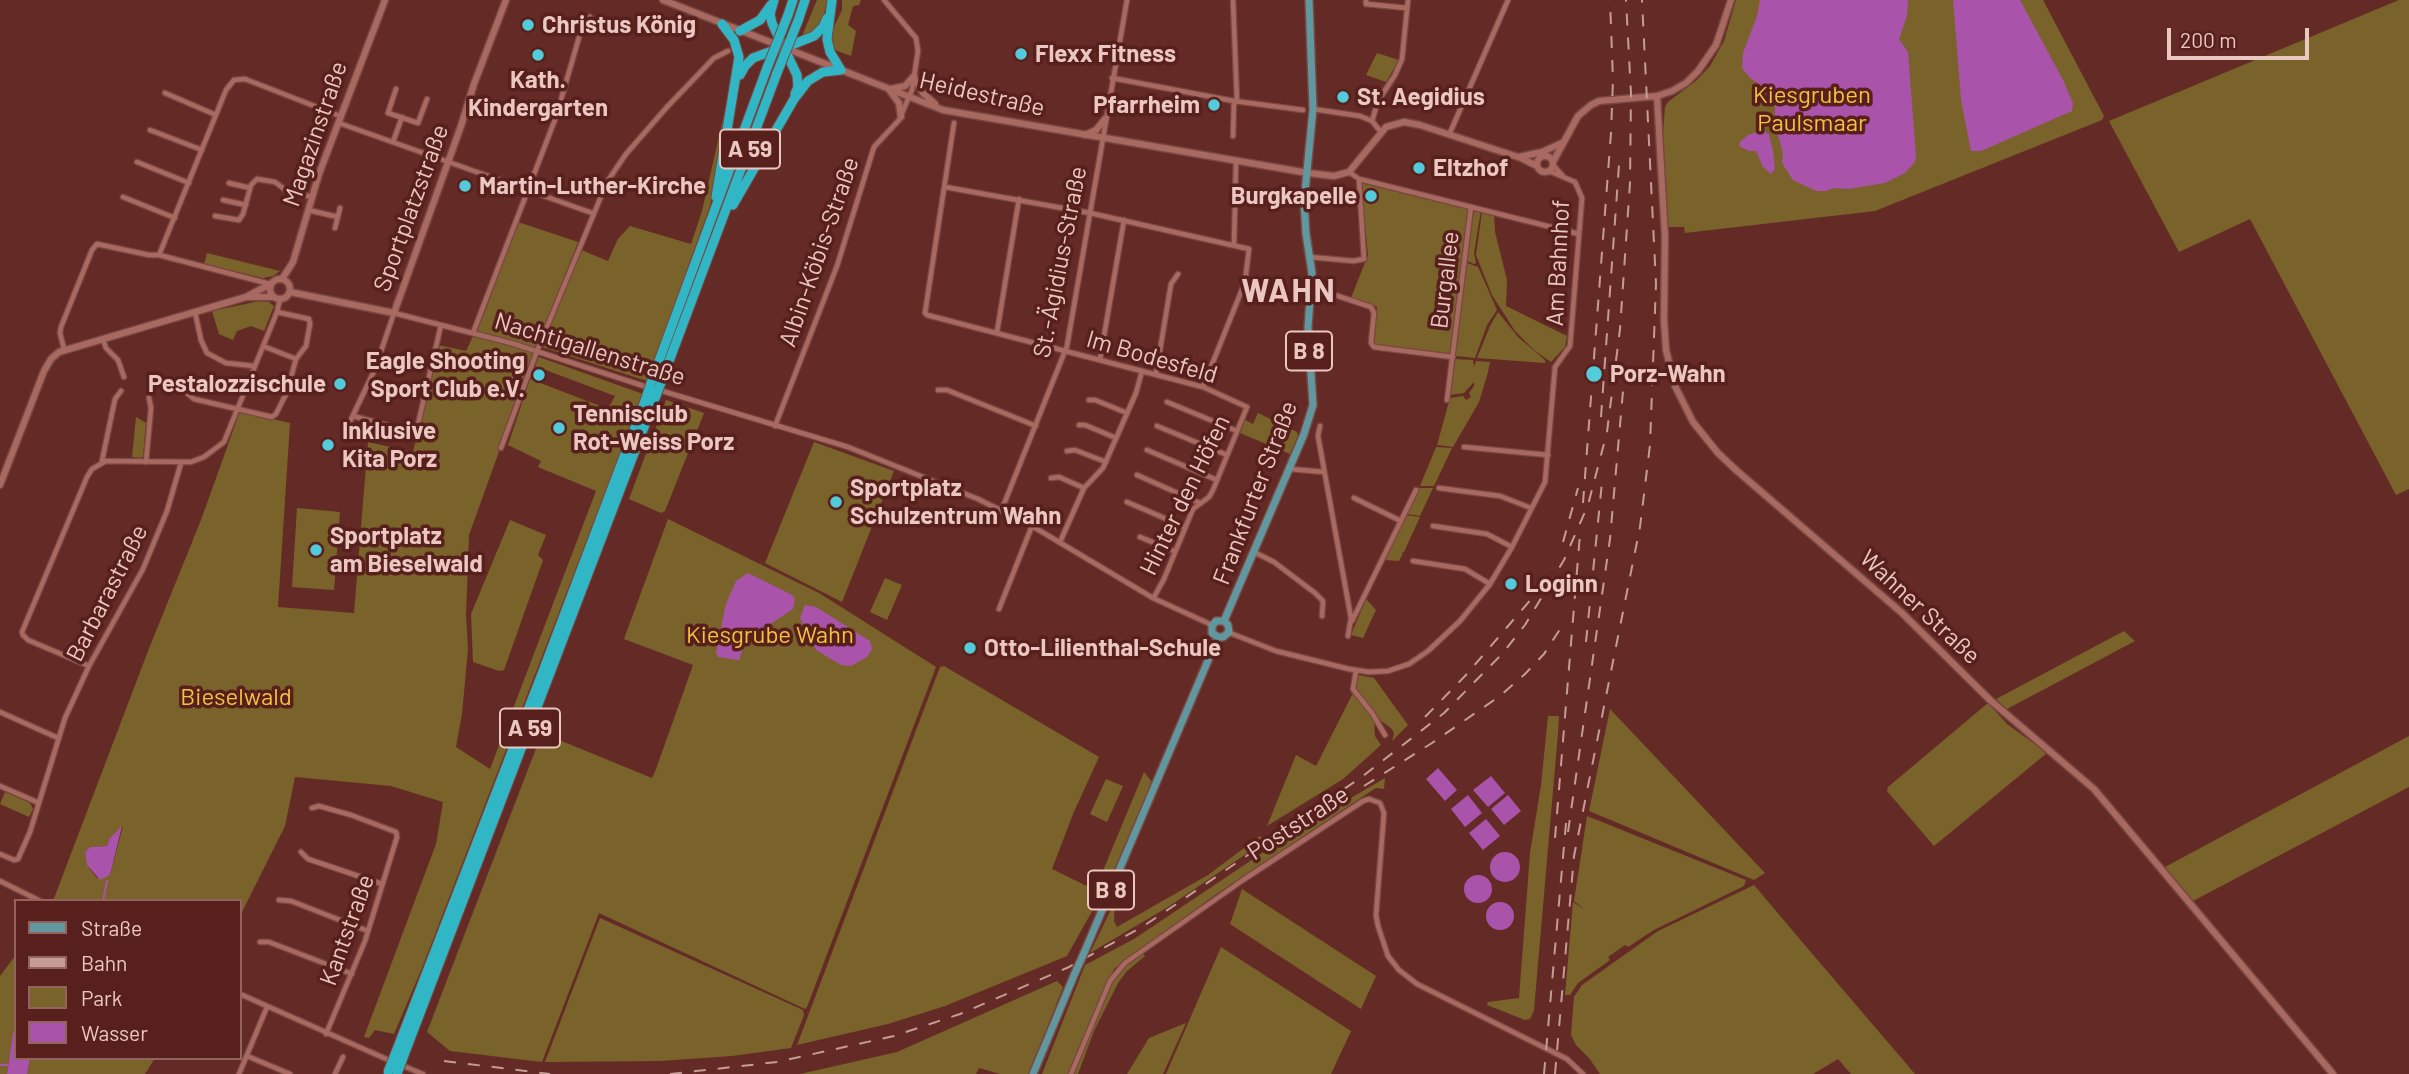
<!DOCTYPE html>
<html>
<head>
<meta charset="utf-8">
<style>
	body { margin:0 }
	#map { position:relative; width:2409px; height:1074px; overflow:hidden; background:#642b26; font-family:Barlow,sans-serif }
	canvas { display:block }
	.legend { position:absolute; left:14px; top:899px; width:228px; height:161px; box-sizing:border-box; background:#58201c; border:2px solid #93635e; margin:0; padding:9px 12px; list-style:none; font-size:21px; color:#ebc7c2 }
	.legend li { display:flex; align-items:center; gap:14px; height:35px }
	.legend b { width:35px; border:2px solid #93635e }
	.scale { position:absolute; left:2167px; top:28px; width:142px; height:32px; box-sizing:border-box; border:4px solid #ebc7c2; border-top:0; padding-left:9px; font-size:21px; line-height:24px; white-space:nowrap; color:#ebc7c2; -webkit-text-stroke:5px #58201c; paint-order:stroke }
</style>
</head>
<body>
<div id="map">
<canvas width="2409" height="1074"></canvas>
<ul class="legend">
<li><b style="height:9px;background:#61979e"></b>Straße</li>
<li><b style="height:9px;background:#c69c97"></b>Bahn</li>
<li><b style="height:19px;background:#7a632a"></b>Park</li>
<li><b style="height:19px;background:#aa53aa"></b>Wasser</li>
</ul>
<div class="scale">200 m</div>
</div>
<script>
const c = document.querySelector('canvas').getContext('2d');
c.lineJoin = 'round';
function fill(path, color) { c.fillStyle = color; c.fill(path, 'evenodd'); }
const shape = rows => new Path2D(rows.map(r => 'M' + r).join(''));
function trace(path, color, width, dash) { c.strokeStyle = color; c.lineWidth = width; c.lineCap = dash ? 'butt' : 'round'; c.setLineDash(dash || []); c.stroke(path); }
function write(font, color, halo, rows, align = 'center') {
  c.font = font + ' Barlow,sans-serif'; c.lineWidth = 7; c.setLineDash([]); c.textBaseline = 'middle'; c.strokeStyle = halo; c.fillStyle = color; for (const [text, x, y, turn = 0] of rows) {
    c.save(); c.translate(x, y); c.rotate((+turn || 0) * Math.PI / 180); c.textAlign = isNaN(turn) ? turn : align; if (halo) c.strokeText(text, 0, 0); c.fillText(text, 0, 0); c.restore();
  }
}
fill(shape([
	[817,0,828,0,822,20,813,31,802,36],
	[842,0,861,0,859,5,853,6,848,25,856,31,851,56,832,49,830,35,842,10],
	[1736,0,2043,0,2104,116,2102,120,1875,211,1685,233,1684,227,1668,227,1663,133,1665,107,1668,102,1697,80,1710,66,1724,41],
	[2399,0,2409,0,2409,489,2396,495,2250,219,2179,252,2109,121],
	[733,43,736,52,736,68,710,206,647,381,542,347,579,249,608,261,618,239,630,226,691,244,702,211,728,97,734,66],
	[1377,53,1399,60,1386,82,1366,75],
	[1361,183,1468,209,1450,354,1376,345,1374,343,1377,307,1351,298,1368,255],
	[1475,210,1481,210,1474,253,1476,263,1474,264,1467,261,1472,220],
	[1482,212,1494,215,1495,232,1507,280,1506,306,1567,336,1565,347,1551,362,1535,351,1515,331,1492,295,1476,255],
	[518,222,578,242,537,346,469,535,466,615,468,649,462,714,456,747,490,769,596,491,538,467,541,461,508,445,530,379,608,409,615,396,535,366,539,357,643,394,422,968,394,1034,375,1030,369,1038,364,1037,436,844,443,802,391,786,295,777,285,826,240,916,240,901,53,901,148,651,201,520,239,414,243,412,290,423,278,607,354,613,368,442,413,452,438,345,466,351,486,309],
	[123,826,110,875,97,878,89,868,85,852,90,847,107,846,109,839],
	[207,253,280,271,273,276,263,278,204,264],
	[1467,263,1478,267,1497,310,1487,325,1475,358,1456,356,1455,352],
	[260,301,269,302,274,306,264,331,251,326,237,331,233,340,219,334,212,311],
	[1498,312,1518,337,1545,360,1545,363,1477,358,1490,326],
	[1455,359,1473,360,1474,367,1476,361,1490,362,1488,372,1479,402,1453,447,1437,445,1450,398,1463,396,1466,400,1471,397,1469,393,1474,386,1474,382,1464,393,1450,395],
	[666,400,704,413,665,511,661,513,629,499],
	[1258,413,1297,432,1298,436,1290,454,1240,433,1245,420,1253,424],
	[136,417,146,423,143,456,141,458,132,457],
	[814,442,894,471,842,602,765,563],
	[1436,447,1452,448,1434,486,1420,486],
	[1419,488,1433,488,1420,516,1407,514],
	[297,508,340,512,334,590,292,587],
	[1406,515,1420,517,1404,552,1401,552,1403,553,1399,561,1385,560],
	[668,519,819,593,936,667,807,1007,805,1009,599,913,542,1062,450,1051,427,1032,542,733,652,778,655,772,693,665,624,639],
	[510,520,546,535,538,555,543,560,504,670,499,671,473,662,471,614],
	[885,578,902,585,887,620,870,612],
	[1366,599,1376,610,1363,638,1351,635],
	[2124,631,2135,641,2007,709,1996,699],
	[944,666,1099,757,1073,814,1052,869,1095,890,1144,772,1152,782,1114,872,1067,956,945,1006,888,1024,797,1045,940,667],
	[1358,675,1374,678,1408,725,1392,741,1394,734,1392,729,1381,721,1356,689],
	[1353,693,1374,721,1375,736,1381,745,1343,779,1267,826,1296,755,1316,766],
	[1988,703,2007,724,2047,753,1934,846,1887,791,1888,787],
	[1610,709,1765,873,1754,880,1589,811],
	[1548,716,1559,716,1558,733,1534,1010,1530,1019,1525,1020,1487,1005,1488,1002,1519,998,1530,853,1541,785],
	[2409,736,2409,787,2193,901,2165,867],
	[1385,778,1384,789,1376,788,1368,793,1215,895,1114,969,1069,1074,1042,1074,1085,965,1134,939,1298,829],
	[1106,779,1123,786,1107,822,1090,814],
	[5,792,30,803,33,809,29,817,0,804],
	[1587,816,1746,880,1744,886,1654,930,1628,947,1625,945,1608,957,1610,960,1578,983,1570,995,1565,995,1573,902,1585,910,1574,901],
	[1260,836,1265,841,1168,907,1090,953,1115,901,1114,921,1117,927,1208,875],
	[1754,885,1809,950,1915,1074,1851,1074,1838,1059,1813,1074,1600,1074,1589,1058,1576,1045,1571,1035,1574,997,1582,985,1658,931],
	[1242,889,1376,976,1361,1009,1230,924],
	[600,918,803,1010,804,1015,791,1048,732,1056,660,1061,545,1062],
	[1221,947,1351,1031,1331,1074,1166,1074],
	[1143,954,1145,956,1127,971,1118,983,1094,1031,1078,1074,1074,1074,1113,981,1123,968],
	[16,955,16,1032,13,1033,7,1074,0,1074,0,976],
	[1057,981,1063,987,1029,1074,1000,1074,979,1068,976,1074,800,1074,897,1052],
	[1186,1023,1163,1074,1127,1074,1149,1038],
	[30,1058,155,1058,145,1074,27,1074]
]), '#7a632a');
fill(shape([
	[1760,0,1908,0,1907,16,1899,39,1908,52,1916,155,1915,162,1905,173,1885,183,1848,189,1834,188,1826,191,1816,191,1793,180,1782,163,1783,153,1775,125,1775,100,1782,90,1762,86,1750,78,1742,68,1743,53,1757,16],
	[1953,0,2020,0,2063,80,2073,103,2072,111,1981,151,1971,151,1961,100],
	[1763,130,1769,135,1773,151,1775,169,1771,174,1763,167,1756,151,1749,151,1739,146,1740,142,1748,135],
	[748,573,792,595,795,599,793,609,745,641,739,660,718,657,716,652,726,604,736,581],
	[805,605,816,607,870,641,872,649,867,657,851,666,841,665,816,650,800,618],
	[1438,768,1457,790,1445,801,1426,779],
	[1491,776,1505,793,1488,807,1473,790],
	[1468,795,1482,813,1465,827,1451,809],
	[1508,795,1521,811,1504,825,1491,809],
	[1486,819,1500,836,1483,850,1469,833],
	[122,826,110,875,100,880,87,865,85,852,90,847,107,846,109,839],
	'1490 867a15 15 0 1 1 30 0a15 15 0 1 1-30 0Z',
	'1464 889a14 14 0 1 1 28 0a14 14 0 1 1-28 0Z',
	'1486 916a14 14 0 1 1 28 0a14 14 0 1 1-28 0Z',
	[13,1032,16,1032,16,1058,30,1058,27,1074,7,1074]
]), '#aa53aa');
trace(shape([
	[103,901,107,881],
	[0,1065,7,1065]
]), '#aa53aa', 2);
const minor = shape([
	[1233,0,1237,101],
	[1366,0,1366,4,1407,8],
	[1112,78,1234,101,1303,110],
	[396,89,388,113,418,123,427,99],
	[165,93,216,115],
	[1313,109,1360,116,1372,121,1381,132],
	[1372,121,1378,101,1395,75,1402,59,1408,0],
	[339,123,592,213],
	[954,123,925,313,927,315,1203,387,1247,407,1213,490,1209,497,1193,509,1164,579,1154,597],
	[150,130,202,150],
	[1449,135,1508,0],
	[1233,136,1234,101],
	[393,142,402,117],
	[137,162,189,183],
	[1553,165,1563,176],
	[1349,172,1359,179,1579,234],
	[229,183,250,188],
	[945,187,1090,213,1249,249,1245,282,1203,387],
	[123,197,175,218],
	[223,200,246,205],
	[308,210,338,217],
	[215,216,239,220,243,214,251,185,257,179,275,182,287,191,312,197],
	[335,228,340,208],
	[1234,245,1236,161],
	[159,255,226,90,234,80,245,79,340,116],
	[1310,257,1353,261,1364,259,1359,179],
	[1311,287,1371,307,1374,313,1371,343,1374,347,1453,357],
	[195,312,201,340,207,353,226,363,254,366],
	[997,332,1019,199],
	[473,333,556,117,582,27,590,17],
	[103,339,106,348,118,360,124,377],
	[263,346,296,359],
	[64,349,60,333,61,327,92,250,97,244,149,255,159,255,270,284],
	[1100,359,1124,220],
	[1156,374,1171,284,1178,274],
	[659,390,848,447,978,499,1032,526,1153,598,1212,625],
	[938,390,947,390,1036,426],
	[186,392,194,399,272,417,276,414,287,392,296,359,306,346,310,324,309,319,277,312],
	[1089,400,1095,400,1127,413],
	[1447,400,1471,207],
	[1167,402,1237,431],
	[353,416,416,433,441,325],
	[1079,425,1085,425,1116,438],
	[775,426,837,266,874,147,899,120,912,90,918,51,916,38,884,0],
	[1157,426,1227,455],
	[1320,426,1318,436,1351,618,1348,636],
	[347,428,375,369,394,313,511,343,650,388],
	[1464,447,1548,455],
	[501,448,537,351,607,182,626,154,667,107,714,58,728,51],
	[1147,450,1217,480],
	[1067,451,1075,450,1106,462],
	[102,461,115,399,121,391],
	[146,462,151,408,149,398],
	[1290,469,1324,472],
	[1137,475,1200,503],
	[1051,478,1059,477,1084,488],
	[1439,488,1500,496,1531,508],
	[1354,498,1401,521],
	[1127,502,1185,527],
	[1002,509,1067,346,1127,0],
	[1433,526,1487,534,1512,547],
	[1140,537,1174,551],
	[1060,542,1084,488,1103,468,1136,393,1142,371],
	[1254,552,1274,562,1315,593,1323,601,1322,616],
	[1413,561,1465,569,1490,584],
	[999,609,1032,526],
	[1352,621,1416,490],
	[1230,633,1276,651,1349,669,1369,672,1388,671,1409,664,1428,651,1460,621,1490,584,1512,547,1545,482,1555,367,1570,346,1582,198,1575,182,1549,171],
	[89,666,28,640,23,635,22,632,87,477,92,469,106,461,191,462,204,457,224,442,277,312,280,299],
	[1356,671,1353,689,1372,713,1385,735],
	[0,712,58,738],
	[0,786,39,803],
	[312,808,319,806,351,815,396,832,397,837,365,941,326,1034],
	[301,852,308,859,382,884],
	[0,854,14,860,18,859,30,832,65,718,89,666,143,569,167,511,181,463],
	[0,881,40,901],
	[279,900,291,901,368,931],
	[260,942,269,942,352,974],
	[240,994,393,1062],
	[247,1056,290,1074],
	[401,1065,423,1074],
	[239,1074,267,1007],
	[335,1074,343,1057],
	[1071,1074,1110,981,1125,963,1243,880,1363,801,1369,799,1380,803,1384,813,1376,915,1378,926,1388,956,1399,970,1417,984,1567,1059,1583,1074]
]);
const tertiary = shape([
	[1657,96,1665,237,1664,320,1666,350,1675,386,1693,422,1718,453,1736,470,1902,613,1990,700,2094,789,2333,1074],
	'1537 164a8 8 0 1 1 16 0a8 8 0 1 1-16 0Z',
	[1519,157,1542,152,1564,142],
	[1553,162,1578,116,1591,105,1599,101,1657,96,1672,91,1686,83,1698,71,1716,45,1731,0],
	[1308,173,1334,176,1349,172,1386,127,1404,122,1420,125,1521,158,1537,166]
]);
const secondary = shape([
	[663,0,943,110,1308,173],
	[914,78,923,93,935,104],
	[891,89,905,86,914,76],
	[890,91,899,103,901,117],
	[1085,135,1096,130,1105,119],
	'270 289a10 10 0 1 1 20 0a10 10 0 1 1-20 0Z',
	[282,279,293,262,319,174,385,0],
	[290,292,394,313,461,126,474,84,506,0],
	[248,296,272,283],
	[0,485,44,371,51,359,59,352,246,297,274,297]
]);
const primary = shape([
	[1224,621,1304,434,1313,405,1308,327,1312,273,1306,234,1304,202,1313,109,1309,0],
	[1218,637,1212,633,1212,626,1216,621,1224,621],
	[1218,637,1223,637,1229,632,1228,625,1224,621],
	[1084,953,1218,637],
	[1033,1074,1075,973]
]);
const motorway = shape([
	[788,15,793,0],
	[798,21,805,0],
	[740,31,760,20,771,5],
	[740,75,745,66,753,58,783,47,772,23,770,14,774,0],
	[795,94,798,87,797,75,784,48,814,36,823,27,827,18],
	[716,197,739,57,734,40,722,24],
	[733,205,794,99,808,81,823,72,841,70,830,52,827,39,832,0],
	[653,377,767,68],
	[662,380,777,73],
	[396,1052,543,671,646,398],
	[404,1055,654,401]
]);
trace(minor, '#784743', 7);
trace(tertiary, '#784743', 9);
trace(secondary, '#784743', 9);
trace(primary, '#784743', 10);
trace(motorway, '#784743', 11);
trace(minor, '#a86961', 4.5);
trace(tertiary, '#a86961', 6);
trace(secondary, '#a86961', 6);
trace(primary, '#61979e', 7);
trace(motorway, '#31b6c6', 9);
trace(shape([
	[1601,417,1619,165],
	[1583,503,1611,133,1613,80,1610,0],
	[1563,542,1578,488],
	[1586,642,1602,482],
	[1425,717,1466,675,1533,597],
	[1364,786,1432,743,1500,696,1525,674,1544,654,1564,623],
	[1568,832,1610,539,1623,391],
	[1555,838,1580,534],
	[444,1061,550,1074],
	[670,1074,777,1062,894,1036,960,1014,1069,967,1142,927,1172,907,1363,776,1444,713,1502,654,1525,625,1564,560,1588,505,1607,432,1620,329,1630,183,1631,94,1626,0],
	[1544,1074,1566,823],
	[1555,1074,1574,856,1640,527,1650,445,1656,284,1642,0]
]), '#c69c97', 2, [12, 12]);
const primaryBridge = shape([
	[1075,973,1084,953]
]);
const motorwayBridge = shape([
	[767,68,788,15],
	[777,73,798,21],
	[646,398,653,377],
	[654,401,662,380],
	[388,1072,396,1052],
	[397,1074,404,1055]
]);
trace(primaryBridge, '#784743', 10, []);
trace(motorwayBridge, '#784743', 11, []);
trace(primaryBridge, '#61979e', 7);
trace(motorwayBridge, '#31b6c6', 9);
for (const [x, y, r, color] of [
	[528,25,7,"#53cbdb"],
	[1021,54,7,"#53cbdb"],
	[538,55,7,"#53cbdb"],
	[1343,97,7,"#53cbdb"],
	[1214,105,7,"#53cbdb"],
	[1419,168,7,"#53cbdb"],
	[465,186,7,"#53cbdb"],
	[1371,196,7,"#53cbdb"],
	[1594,374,9,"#53cbdb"],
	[539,375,7,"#53cbdb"],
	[340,384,7,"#53cbdb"],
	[559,428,7,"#53cbdb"],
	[328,445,7,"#53cbdb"],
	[836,502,7,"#53cbdb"],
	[316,550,7,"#53cbdb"],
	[1511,584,7,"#53cbdb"],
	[970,648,7,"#53cbdb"]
]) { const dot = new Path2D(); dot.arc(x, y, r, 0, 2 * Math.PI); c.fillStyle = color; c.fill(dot); trace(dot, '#58201c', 2.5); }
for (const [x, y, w] of [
	[750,149,60],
	[1309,351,46],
	[530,728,60],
	[1111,890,46]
]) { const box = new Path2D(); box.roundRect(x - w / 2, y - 19.5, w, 39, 5); c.fillStyle = '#58201c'; c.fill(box); trace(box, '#ebc7c2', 2); }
write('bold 23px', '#ebc7c2', null, [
	["A 59",750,149],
	["B 8",1309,351],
	["A 59",530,728],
	["B 8",1111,890]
]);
write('bold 24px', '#ebc7c2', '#58201c', [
	["Christus König",542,25],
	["Flexx Fitness",1035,54],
	["Kath.",538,80,"center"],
	["Kindergarten",538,108,"center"],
	["St. Aegidius",1357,97],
	["Pfarrheim",1200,105,"right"],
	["Eltzhof",1433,168],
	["Martin-Luther-Kirche",479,186],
	["Burgkapelle",1357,196,"right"],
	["Eagle Shooting",525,361,"right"],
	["Sport Club e.V.",525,389,"right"],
	["Porz-Wahn",1610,374],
	["Pestalozzischule",326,384,"right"],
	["Tennisclub",573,414],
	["Rot-Weiss Porz",573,442],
	["Inklusive",342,431],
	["Kita Porz",342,459],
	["Sportplatz",850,488],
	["Schulzentrum Wahn",850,516],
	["Sportplatz",330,536],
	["am Bieselwald",330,564],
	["Loginn",1525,584],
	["Otto-Lilienthal-Schule",984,648]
], 'left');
write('24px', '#ebc7c2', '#58201c', [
	["Heidestraße",982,94,13],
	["Magazinstraße",315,134,-71],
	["Sportplatzstraße",411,208,-70],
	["Albin-Köbis-Straße",819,252,-71],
	["St.-Ägidius-Straße",1060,262,-79],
	["Am Bahnhof",1558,263,-87],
	["Burgallee",1445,280,-83],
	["Nachtigallenstraße",590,349,17],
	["Im Bodesfeld",1152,357,16],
	["Frankfurter Straße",1255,493,-69],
	["Hinter den Höfen",1185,495,-64],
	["Barbarastraße",107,593,-63],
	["Wahner Straße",1920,607,43],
	["Poststraße",1298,823,-33],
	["Kantstraße",347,930,-70]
]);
write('24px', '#f3c241', '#58201c', [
	["Kiesgruben",1812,95],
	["Paulsmaar",1812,123],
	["Kiesgrube Wahn",770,635],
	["Bieselwald",236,697]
]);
c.letterSpacing = '2px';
write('bold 32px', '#ebc7c2', '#58201c', [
	["WAHN",1289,291]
]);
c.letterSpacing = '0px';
</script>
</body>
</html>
